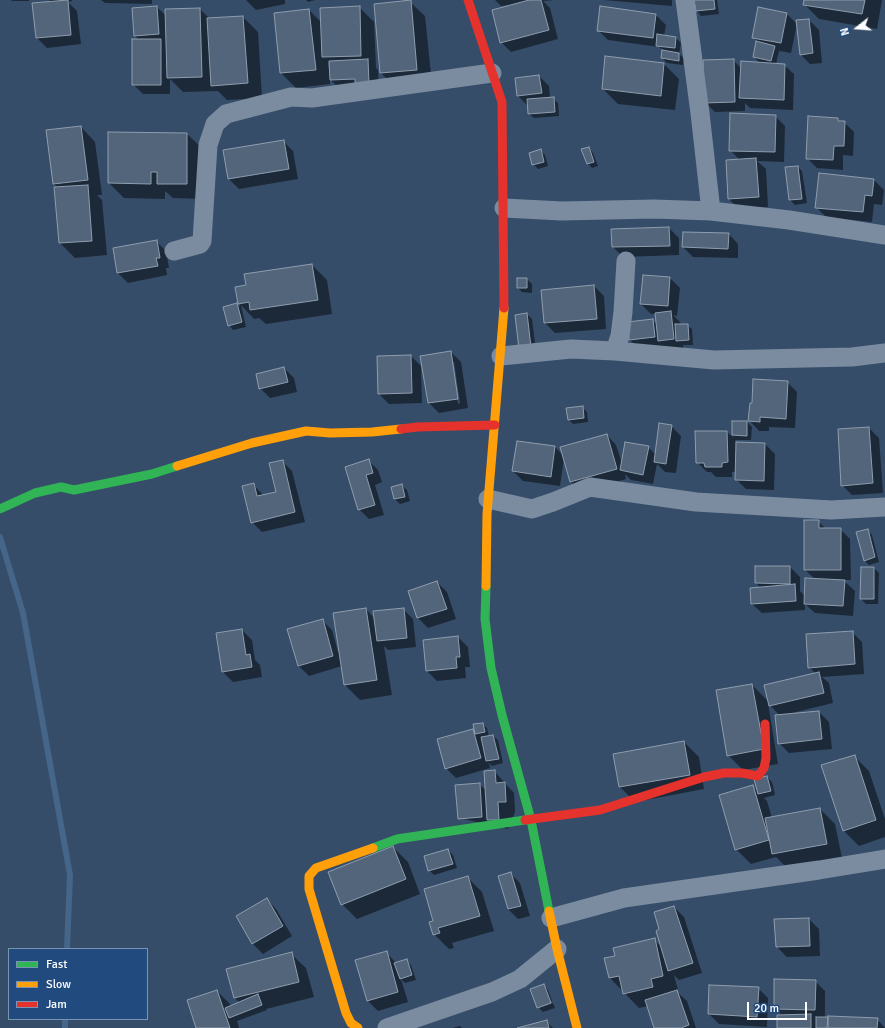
<!DOCTYPE html>
<html>
<head>
<meta charset="utf-8">
<style>
	body { margin:0 }
	#map { position:relative; width:885px; height:1028px; overflow:hidden; background:#364d69; font-family:Signika,sans-serif }
	canvas { display:block }
	.legend { position:absolute; left:8px; top:948px; width:140px; height:72px; box-sizing:border-box; background:#214b7e; border:1px solid #7a93b2; margin:0; padding:5px 7px; list-style:none; font-size:12px; color:#fff }
	.legend li { display:flex; align-items:center; gap:8px; height:20px }
	.legend b { width:20px; border:1px solid #7a93b2 }
	.north { position:absolute; left:837px; top:8px; width:40px; height:40px; -webkit-text-stroke:3px #214b7e; paint-order:stroke; rotate:253deg; font-size:11px; font-weight:700; line-height:16px; text-align:center; color:#fff }
	.north::after { content:''; display:block; margin:auto; width:14px; height:18px; background:#fff; clip-path:polygon(50% 0,100% 100%,50% 72%,0 100%) }
	.scale { position:absolute; left:747px; top:1002px; width:60px; height:18px; box-sizing:border-box; border:2px solid #fff; border-top:0; padding-left:5px; font-size:12px; line-height:14px; white-space:nowrap; color:#fff; -webkit-text-stroke:3px #214b7e; paint-order:stroke }
</style>
</head>
<body>
<div id="map">
<canvas width="885" height="1028"></canvas>
<ul class="legend">
<li><b style="height:5px;background:#30b455"></b>Fast</li>
<li><b style="height:5px;background:#ff9f0a"></b>Slow</li>
<li><b style="height:5px;background:#e5322d"></b>Jam</li>
</ul>
<div class="north">N</div>
<div class="scale">20 m</div>
</div>
<script>
const c = document.querySelector('canvas').getContext('2d');
c.lineJoin = 'round';
function fill(path, color) { c.fillStyle = color; c.fill(path, 'evenodd'); }
const shape = rows => new Path2D(rows.map(r => 'M' + r).join(''));
function trace(path, color, width, dash) { c.strokeStyle = color; c.lineWidth = width; c.lineCap = dash ? 'butt' : 'round'; c.setLineDash(dash || []); c.stroke(path); }
fill(shape([
	[11,0,29,0,29,1,12,1],
	[49,0,72,0,72,1,68,2,77,11,81,44,47,48,37,38,51,2],
	[101,0,152,0,152,4,105,3],
	[246,0,285,0,285,4,256,10],
	[306,0,315,0,308,2],
	[495,0,555,0,543,1,550,8,558,39,511,52,501,42,511,5,501,6],
	[604,0,672,0,672,6],
	[695,0,717,0,719,14,701,16,697,11],
	[805,0,882,0,877,29,819,19,804,4],
	[410,2,425,16,432,84,396,88,381,73],
	[157,7,166,16,200,9,210,19,243,17,258,32,262,98,227,100,218,91,183,92,170,79,170,94,143,94,133,84,139,40,135,36],
	[359,7,374,22,376,68,378,70,379,93,340,89,330,79,330,84,296,88,281,73,275,14,309,10,322,23],
	[328,62,330,64,330,70,329,70],
	[787,14,797,24,791,53,779,51,776,64,784,65,794,74,793,110,750,108,745,103,745,111,715,112,705,102,733,60,741,68,760,63,754,57,757,41,753,37],
	[656,15,666,25,664,36,676,38,681,43,679,54,684,58,683,65,667,63,662,58,663,50,659,47,608,40,598,30],
	[809,20,819,30,822,63,810,64,800,54],
	[664,64,679,79,675,110,618,104,603,89],
	[539,76,549,86,550,98,553,98,558,103,559,116,534,118,529,114,528,106,518,96],
	[775,116,785,126,784,162,757,161,766,169,768,207,739,209,729,199,740,160,730,150],
	[837,119,841,122,844,122,854,132,853,156,843,155,843,170,817,168,807,158],
	[81,127,95,142,102,195,97,195,102,200,107,255,75,258,60,243,58,188,54,184],
	[109,133,187,134,202,148,201,199,173,198,165,191,165,199,124,198,109,183],
	[283,141,293,151,298,179,239,189,229,179],
	[589,148,593,153,598,166,592,168,588,164],
	[540,150,545,155,548,166,538,169,533,164],
	[798,167,802,171,807,203,795,205,790,200],
	[874,180,884,190,882,205,874,204,872,222,826,217,816,207],
	[669,228,679,238,679,255,623,257,613,247,612,230],
	[729,234,738,244,738,258,693,257,683,247],
	[156,241,166,251,169,268,166,268,167,275,128,283,118,273],
	[312,265,327,280,332,314,266,324,259,318,254,319,241,305,246,327,233,330,229,325,237,304,240,307,237,288],
	[670,278,680,288,677,316,673,315,680,322,681,325,687,325,692,329,693,345,683,345,684,349,640,350,630,340,652,320,657,324,656,314,651,314,641,304],
	[518,279,527,279,532,284,532,293,522,292,518,288],
	[594,286,604,296,606,329,555,333,545,323,543,291],
	[527,314,532,319,536,351,520,348],
	[451,352,461,362,468,408,439,413,429,403],
	[452,362,454,362,460,403,458,404],
	[411,356,421,366,422,403,389,404,379,394],
	[284,368,294,378,297,392,270,398,260,388],
	[787,382,797,392,795,428,769,427,769,431,759,431,750,421],
	[582,407,587,412,588,422,573,424,569,420],
	[733,422,747,422,752,427,751,440,735,440,737,443,765,444,775,454,774,490,746,489,736,479,736,472,732,472,732,477,716,477,711,472,707,472,697,462,727,432,733,437],
	[671,426,681,436,676,473,665,472,657,464,653,484,631,480,625,474,626,479,581,492,571,482,564,458,560,486,523,481,513,471,555,447,564,456,607,435,616,445,622,463,648,447,656,455],
	[869,428,879,438,883,493,852,495,842,485],
	[368,460,378,470,382,482,375,485,384,515,369,519,359,509],
	[282,461,292,471,305,522,262,532,252,522,253,484,264,496,277,493],
	[402,486,407,490,410,501,400,504,395,499,393,488],
	[818,521,826,529,840,529,850,539,851,580,843,580,855,591,853,616,815,613,805,604,805,610,762,613,752,604,761,588,756,583,790,567,800,577,800,591,805,596,815,579,805,570],
	[867,530,872,535,879,562,869,565,864,560],
	[874,568,879,573,878,604,866,604,861,599],
	[437,582,447,592,456,619,428,628,418,618,409,592],
	[366,609,375,619,403,609,413,619,416,647,388,650,384,646,392,695,360,700,345,685,342,666,309,676,299,666,289,630,322,620,332,630,338,652,340,651],
	[242,630,252,640,255,660,260,665,262,677,233,682,223,672],
	[852,632,862,642,864,674,822,677,829,683,833,703,788,714,788,715,819,712,829,722,832,749,789,753,779,743,780,716,768,703,778,764,743,770,728,755,752,685,769,702,816,674,809,667],
	[458,637,468,647,470,667,465,667,466,678,437,681,427,671],
	[482,724,487,728,489,737,493,736,498,740,503,763,492,766,489,763,490,768,456,778,446,768,472,730,476,734],
	[684,742,699,757,704,789,635,802,620,787,614,755],
	[854,756,869,771,885,819,885,837,859,846,844,831],
	[495,772,514,793,515,812,508,829,459,818,480,785,487,791],
	[767,777,772,782,775,795,764,798,767,801,772,818,820,809,835,824,842,858,788,869,776,857,751,864,736,849,752,786,759,792],
	[393,847,408,862,420,894,357,919,342,904],
	[448,850,453,855,457,868,434,875,429,870],
	[510,873,520,883,530,916,518,919,508,909],
	[467,877,482,892,494,931,452,943,454,948,449,949,434,934,434,922],
	[267,899,276,909,292,936,263,954,253,944,237,916],
	[674,907,684,917,702,973,679,980,674,975,678,990,676,991,687,1001,696,1028,655,1028,648,1006,639,1008,610,978,616,957,654,940,662,947,661,930],
	[809,919,819,929,820,956,787,957,777,947,775,920],
	[386,952,396,963,406,960,411,965,416,980,405,983,401,979,408,1002,378,1011,368,1001],
	[291,954,306,968,314,997,266,1009,267,1010,237,1021,239,1028,197,1028,217,991,232,1006,240,1003,235,998],
	[815,981,825,991,825,1018,829,1020,877,1019,885,1028,778,1028,782,1016,775,1008],
	[544,985,548,990,552,1001,539,1006,539,1008,553,1003,555,1008,543,1012,538,1007],
	[710,986,758,988,768,998,767,1027,719,1024,709,1014],
	[547,1022,553,1028,519,1028],
	[460,1026,462,1028,452,1028]
]), '#0007');
trace(shape([
	[0,537,23,613,70,875,67,949],
	[65,1028,65,1019]
]), '#456589', 6);
const building = shape([
	[68,0,71,35,36,38,32,3,68,0],
	[411,0,417,70,380,73,374,4,411,0],
	[529,0,541,0,549,30,500,43,492,10,529,0],
	[694,0,714,0,715,9,696,11,694,0],
	[804,0,865,0,862,14,803,5,804,0],
	[157,6,159,34,134,36,132,8,157,6],
	[360,6,361,56,322,57,320,8,360,6],
	[600,6,656,14,653,38,597,31,600,6],
	[758,7,787,13,781,43,752,38,758,7],
	[200,8,202,77,167,78,165,9,200,8],
	[309,9,316,70,280,73,274,13,309,9],
	[243,16,248,83,211,86,207,18,243,16],
	[809,19,813,53,800,55,796,20,809,19],
	[657,34,676,37,675,48,656,46,657,34],
	[132,39,161,39,161,85,132,85,132,39],
	[756,41,775,46,771,61,753,57,756,41],
	[662,50,679,53,679,61,661,58,662,50],
	[605,56,664,63,661,96,602,89,605,56],
	[368,59,369,84,355,84,355,79,330,80,329,61,368,59],
	[734,59,735,102,704,103,703,60,734,59],
	[741,61,785,64,784,100,739,98,741,61],
	[539,75,542,93,517,96,515,78,539,75],
	[554,97,555,112,528,114,527,99,554,97],
	[730,113,776,115,775,152,729,151,730,113],
	[808,116,838,118,838,121,845,121,844,146,834,146,833,160,806,159,808,116],
	[81,126,88,180,53,184,46,130,81,126],
	[108,132,187,133,187,184,157,184,157,172,151,172,151,184,108,183,108,132],
	[284,140,289,169,228,179,223,150,284,140],
	[589,147,594,162,587,164,581,149,589,147],
	[541,149,544,162,532,165,529,153,541,149],
	[756,158,759,197,728,199,726,160,756,158],
	[798,166,802,199,789,200,785,167,798,166],
	[819,173,874,179,872,196,865,195,863,212,815,208,819,173],
	[88,185,92,241,59,243,54,187,88,185],
	[669,227,670,246,612,247,611,229,669,227],
	[683,232,729,233,728,249,682,247,683,232],
	[157,240,160,258,156,258,158,266,117,273,113,248,157,240],
	[312,264,318,300,250,310,249,302,238,304,235,287,246,285,244,274,312,264],
	[643,275,670,277,668,306,640,304,643,275],
	[517,278,527,278,527,288,517,288,517,278],
	[594,285,597,319,544,323,541,290,594,285],
	[237,303,242,322,228,326,223,307,237,303],
	[671,311,674,339,658,341,655,313,671,311],
	[527,313,531,347,519,349,515,315,527,313],
	[653,319,655,337,629,340,627,322,653,319],
	[675,324,688,324,689,340,676,341,675,324],
	[451,351,458,399,428,403,420,356,451,351],
	[411,355,412,393,378,394,377,356,411,355],
	[284,367,288,382,259,389,256,374,284,367],
	[753,379,788,381,786,419,760,417,760,422,748,421,750,403,752,403,753,379],
	[583,406,584,418,568,420,566,408,583,406],
	[732,421,747,421,747,436,732,435,732,421],
	[659,423,672,425,666,464,654,462,659,423],
	[869,427,873,483,841,486,838,429,869,427],
	[695,431,727,431,728,462,722,463,722,467,705,467,704,463,696,463,695,431],
	[607,434,617,469,570,482,560,447,607,434],
	[517,441,555,446,551,477,512,471,517,441],
	[625,442,649,446,643,475,620,470,625,442],
	[736,442,765,443,764,481,735,480,736,442],
	[369,459,373,473,366,475,375,505,358,510,345,467,369,459],
	[283,460,295,512,251,523,242,486,254,483,257,496,276,492,269,463,283,460],
	[402,484,405,497,394,499,391,487,402,484],
	[804,520,819,520,819,528,841,528,841,570,804,570,804,520],
	[868,529,875,557,864,561,856,532,868,529],
	[755,566,790,566,790,584,755,583,755,566],
	[861,567,874,567,874,599,860,599,861,567],
	[805,578,845,580,843,606,804,604,805,578],
	[437,581,447,609,417,618,408,591,437,581],
	[795,584,796,601,751,604,750,588,795,584],
	[366,608,377,680,344,685,333,613,366,608],
	[404,608,407,638,377,641,373,611,404,608],
	[323,619,333,656,298,666,287,629,323,619],
	[242,629,246,655,250,654,252,667,222,672,216,633,242,629],
	[853,631,855,664,808,668,806,634,853,631],
	[458,636,460,657,456,657,457,668,426,671,423,640,458,636],
	[819,672,824,693,769,706,764,685,819,672],
	[752,684,764,749,727,756,716,690,752,684],
	[819,711,822,739,778,744,775,715,819,711],
	[483,723,485,732,475,734,473,724,483,723],
	[473,729,481,758,445,769,437,739,473,729],
	[493,735,499,759,486,761,481,737,493,735],
	[684,741,690,775,619,787,613,754,684,741],
	[855,755,876,820,843,831,821,765,855,755],
	[495,770,496,783,505,782,506,802,498,802,499,820,487,820,484,771,495,770],
	[767,776,771,791,758,794,754,779,767,776],
	[480,783,482,817,458,819,455,785,480,783],
	[753,785,769,840,735,850,719,795,753,785],
	[820,808,827,844,772,854,765,818,820,808],
	[393,846,406,879,341,905,328,872,393,846],
	[448,849,453,864,428,871,424,856,448,849],
	[511,872,521,906,508,909,498,876,511,872],
	[468,876,480,916,438,928,440,933,433,935,429,922,433,921,424,889,468,876],
	[267,898,283,926,252,944,236,916,267,898],
	[674,906,693,963,668,971,656,931,659,929,654,912,674,906],
	[809,918,810,946,776,947,774,919,809,918],
	[655,938,663,976,651,979,653,987,623,994,619,976,609,978,604,958,615,956,613,948,655,938],
	[387,951,398,992,367,1001,355,960,387,951],
	[292,952,299,982,234,998,226,969,292,952],
	[407,959,412,975,400,979,394,963,407,959],
	[774,979,816,980,815,1010,774,1009,774,979],
	[544,984,551,1003,537,1008,530,989,544,984],
	[709,985,759,987,757,1017,708,1014,709,985],
	[217,990,230,1028,196,1028,187,1000,217,990],
	[677,990,689,1025,681,1028,654,1028,645,1000,677,990],
	[258,994,262,1005,229,1018,225,1008,258,994],
	[811,1014,811,1028,777,1028,777,1015,811,1014],
	[828,1016,878,1018,877,1028,828,1028,828,1016],
	[816,1017,828,1017,827,1028,816,1028,816,1017],
	[547,1020,549,1028,517,1028,547,1020]
]);
fill(building, '#52657b');
trace(building, '#8f9dae', 1);
trace(shape([
	[685,0,700,113,711,211],
	[504,208,562,211,654,209,711,211,789,220,885,235],
	[174,251,200,244,202,241,208,145,215,124,226,114,291,97,312,98,492,73],
	[615,351,620,336,623,312,626,261],
	[501,356,571,349,615,351,714,360,852,357,885,353],
	[488,499,532,509,553,502,590,487,696,502,831,510,885,507],
	[551,918,624,898,819,870,885,859],
	[387,1028,492,992,520,979,557,949]
]), '#7b8ca0', 19);
trace(shape([
	[0,509,35,493,61,487,74,490,152,474,177,466],
	[486,586,485,619,491,668,502,715,531,820,549,911],
	[373,848,397,839,525,820]
]), '#30b455', 9);
trace(shape([
	[177,466,252,443,306,431,330,433,372,432,401,429],
	[486,586,487,514,504,308],
	[549,911,557,949,577,1028],
	[358,1028,351,1023,346,1013,309,889,309,876,316,868,373,848]
]), '#ff9f0a', 9);
trace(shape([
	[468,0,502,102,504,308],
	[401,429,417,427,495,425],
	[525,820,600,810,704,777,724,773,742,773,758,776,764,768,766,758,765,724]
]), '#e5322d', 9);
</script>
</body>
</html>
